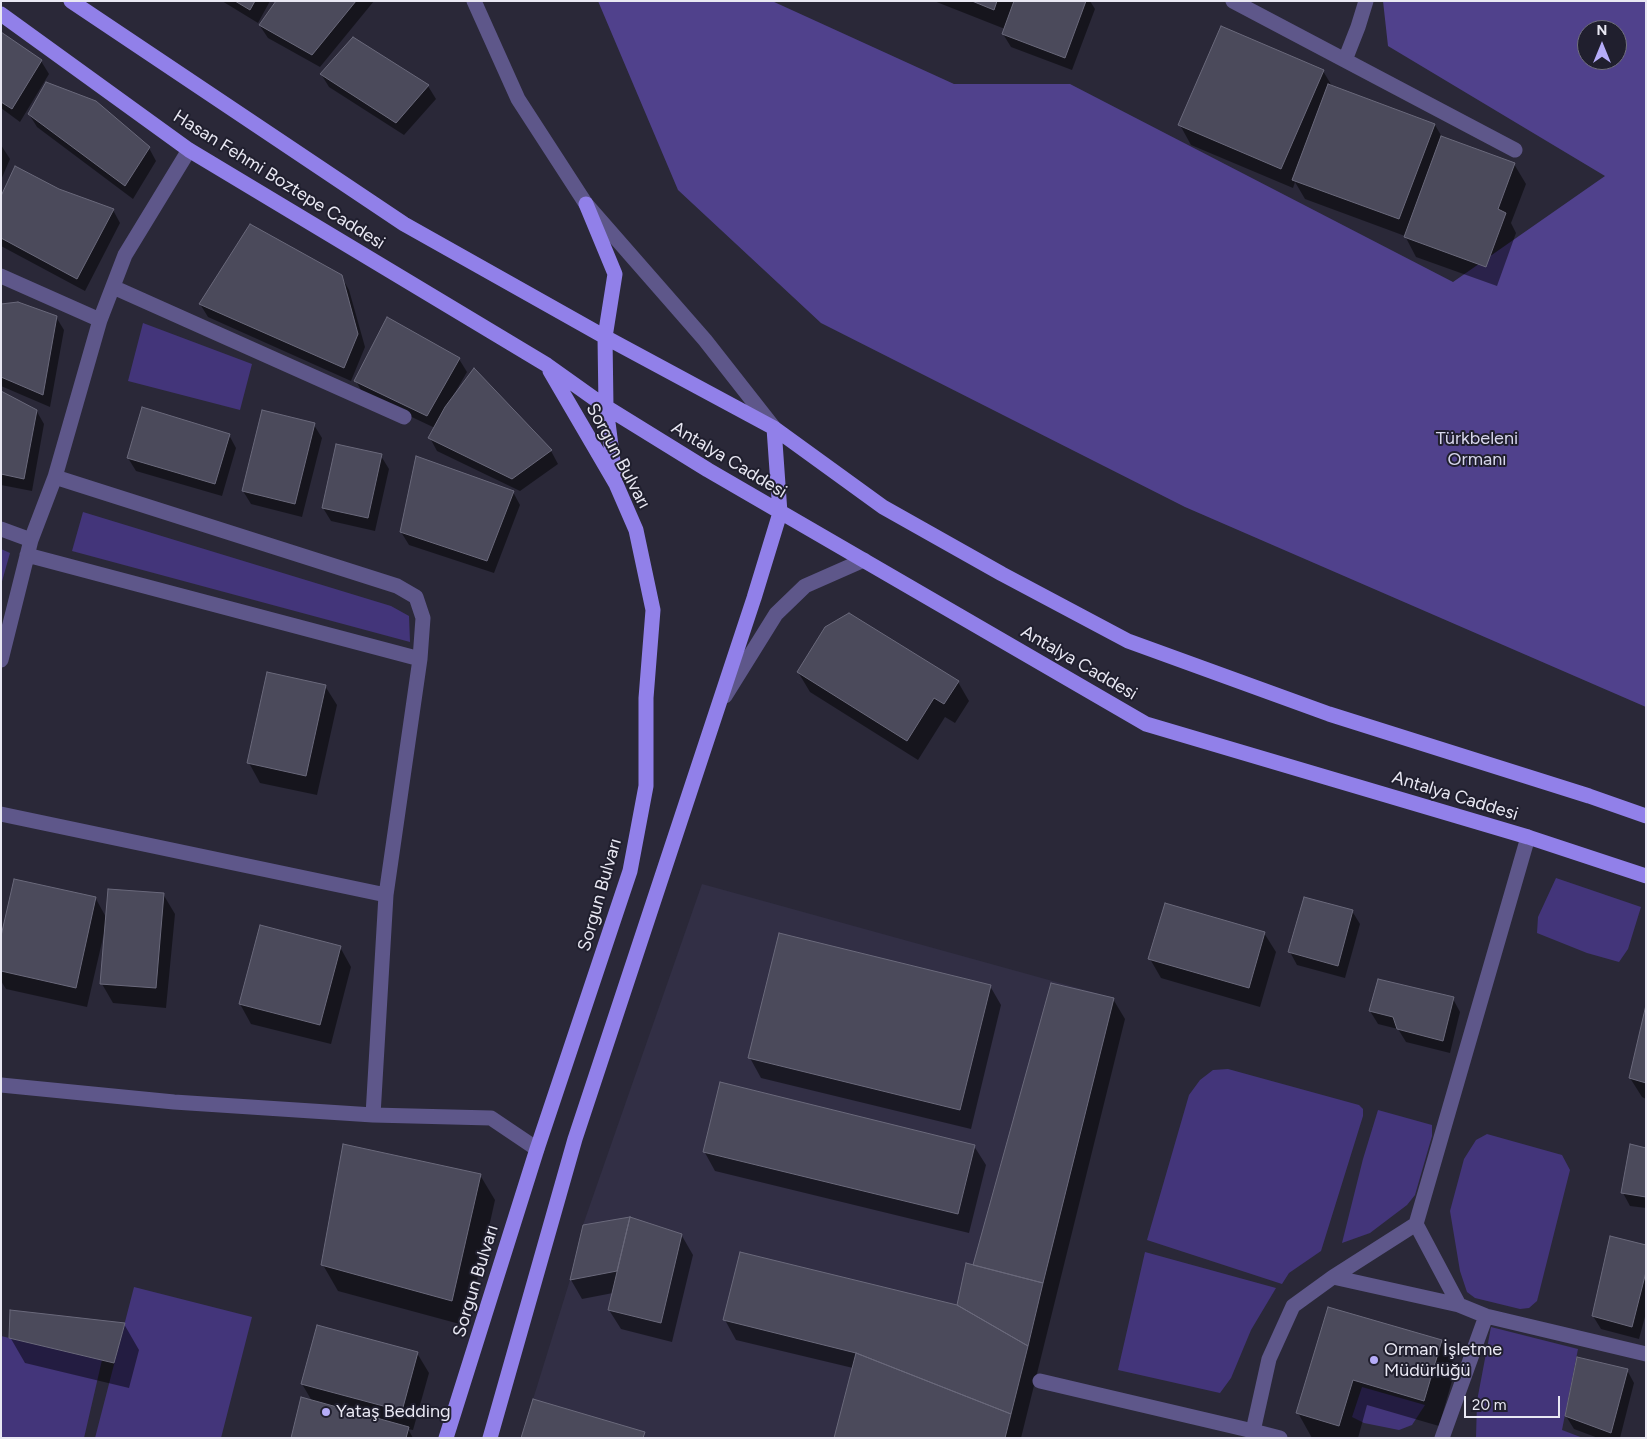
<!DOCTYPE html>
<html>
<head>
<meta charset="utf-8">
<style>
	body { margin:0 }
	#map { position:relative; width:1647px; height:1439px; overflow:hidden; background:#2a2838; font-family:Figtree,sans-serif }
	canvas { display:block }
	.frame { position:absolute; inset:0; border:2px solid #e9e8f3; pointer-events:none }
	.north { position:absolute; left:1577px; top:20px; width:50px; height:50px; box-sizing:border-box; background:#201f2e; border:1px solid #706f7d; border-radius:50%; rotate:0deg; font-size:14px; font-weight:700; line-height:20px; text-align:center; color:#e9e8f3 }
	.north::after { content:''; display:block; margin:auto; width:18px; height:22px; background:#b5acf8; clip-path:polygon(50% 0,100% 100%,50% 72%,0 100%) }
	.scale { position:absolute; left:1464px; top:1396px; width:96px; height:22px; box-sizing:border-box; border:2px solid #e9e8f3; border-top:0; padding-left:6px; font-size:15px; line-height:18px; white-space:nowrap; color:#e9e8f3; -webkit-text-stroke:4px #201f2e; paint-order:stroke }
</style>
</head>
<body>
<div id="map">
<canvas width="1647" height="1439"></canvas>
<div class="frame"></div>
<div class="north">N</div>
<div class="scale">20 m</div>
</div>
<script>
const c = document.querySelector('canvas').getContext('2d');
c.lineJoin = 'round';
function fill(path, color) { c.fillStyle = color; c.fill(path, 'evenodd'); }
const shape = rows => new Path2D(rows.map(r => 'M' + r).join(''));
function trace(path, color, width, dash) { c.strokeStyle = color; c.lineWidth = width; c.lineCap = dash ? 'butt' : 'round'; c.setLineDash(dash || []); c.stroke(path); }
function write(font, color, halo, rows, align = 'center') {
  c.font = font + ' Figtree,sans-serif'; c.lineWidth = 4; c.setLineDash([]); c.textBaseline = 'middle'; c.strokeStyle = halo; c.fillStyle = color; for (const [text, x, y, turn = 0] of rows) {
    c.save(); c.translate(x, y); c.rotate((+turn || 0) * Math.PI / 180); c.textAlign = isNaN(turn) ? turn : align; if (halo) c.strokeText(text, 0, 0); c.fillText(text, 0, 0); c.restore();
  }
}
fill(shape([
	[702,884,1114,998,1005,1438,521,1438,570,1280,583,1225]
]), '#322f45');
fill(shape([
	[143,323,252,364,240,410,128,381],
	[83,512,391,606,409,616,410,642,72,551],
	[1,549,10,553,1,585],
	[1556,878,1641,907,1628,949,1619,962,1587,953,1537,933,1538,917],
	[1228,1069,1359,1105,1363,1109,1363,1116,1321,1251,1289,1273,1282,1284,1147,1240,1189,1095,1200,1080,1213,1070],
	[1378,1110,1432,1125,1432,1136,1415,1195,1407,1205,1370,1233,1342,1243,1363,1159],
	[1487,1134,1562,1155,1570,1170,1537,1301,1529,1308,1520,1309,1475,1298,1467,1292,1460,1271,1450,1211,1464,1159,1476,1140],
	[1145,1252,1276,1288,1251,1330,1231,1378,1220,1393,1118,1370],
	[134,1287,252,1317,221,1438,95,1438],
	[1491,1327,1578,1349,1562,1430,1583,1438,1476,1438,1477,1401],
	[1,1336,102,1360,84,1438,1,1438],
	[1362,1387,1425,1405,1412,1425,1399,1430,1364,1423,1352,1417]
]), '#43357a');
fill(shape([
	[598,1,772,1,954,84,1070,84,1453,282,1605,176,1388,46,1383,1,1646,1,1646,707,1185,507,821,323,678,190],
	[1587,30,1617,30,1617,60,1587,60]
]), '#50418c');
fill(shape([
	[222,1,270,1,258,23],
	[277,1,374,1,320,67,268,38,260,26],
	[934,1,1090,1,1095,9,1072,70,1011,47,1003,34,1005,29],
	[1,33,41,61,49,74,20,122,1,108],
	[353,39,428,86,436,99,404,135,329,87,321,74],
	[1323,71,1332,86,1435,125,1442,137,1514,164,1526,184,1511,223,1516,233,1497,286,1416,257,1405,236,1305,199,1295,182,1293,188,1191,145,1180,125],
	[29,114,149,148,156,161,133,199,37,127],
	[1,145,10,159,1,180],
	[1,199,113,210,120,223,85,291,1,246],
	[341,276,349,290,365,347,351,381,208,317,200,304],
	[1,305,56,317,64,330,50,407,1,386],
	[459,359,467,372,453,396,551,451,558,464,520,491,437,451,430,438,435,428,363,394,356,381],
	[1,392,36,410,44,424,32,491,1,485],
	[314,425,322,438,302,517,251,504,243,491],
	[229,435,236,448,222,496,136,471,128,458],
	[381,456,389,469,375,531,331,521,323,508],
	[513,492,520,505,494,573,409,545,401,532],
	[798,672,958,682,969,701,955,723,945,717,918,760,810,692],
	[325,686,337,705,317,795,260,783,249,763],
	[163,894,175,914,166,1008,113,1003,102,984,106,929,105,929,87,1007,6,989,1,981,1,941,96,899,107,919],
	[1352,911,1360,924,1345,978,1297,965,1290,952],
	[1264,933,1276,952,1260,1007,1161,978,1150,959],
	[340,947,351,967,331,1044,251,1024,240,1004],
	[990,986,1001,1005,971,1129,761,1078,750,1058],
	[1113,999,1125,1019,1021,1438,836,1438,853,1368,736,1340,725,1320,958,1306,974,1266],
	[1453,999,1460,1012,1450,1053,1406,1042,1398,1029,1378,1024,1370,1011],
	[1646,1011,1646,1099,1642,1097,1630,1078],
	[974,1146,986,1165,969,1233,715,1171,704,1151],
	[1646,1149,1646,1208,1630,1206,1623,1193],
	[480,1175,495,1200,467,1326,338,1291,323,1265],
	[630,1218,682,1236,693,1255,672,1342,621,1329,609,1310,613,1293,582,1299,571,1280,584,1226],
	[1646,1246,1646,1313,1639,1339,1601,1329,1593,1316],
	[1329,1309,1441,1341,1456,1367,1439,1426,1367,1405,1358,1438,1312,1438,1298,1413],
	[124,1324,139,1350,129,1388,25,1363,10,1337],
	[417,1353,429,1373,413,1430,408,1429,413,1438,292,1438,312,1401,302,1384],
	[1627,1370,1634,1383,1620,1438,1598,1438,1574,1429,1566,1416]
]), '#0007');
const building = shape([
	[235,1,255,1,250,10,235,1],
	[276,1,356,1,312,55,259,25,276,1],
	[972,1,997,1,994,10,972,1],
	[1014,1,1086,1,1065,58,1002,34,1014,1],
	[1221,26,1324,70,1281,169,1178,125,1221,26],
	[1,32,42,60,12,109,1,102,1,32],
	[353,37,429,85,396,123,320,74,353,37],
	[46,82,96,101,150,147,125,186,28,114,46,82],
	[1328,84,1435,124,1399,219,1292,180,1328,84],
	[1441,136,1515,163,1498,209,1506,213,1486,267,1404,237,1441,136],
	[15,166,59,189,114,209,77,279,1,238,1,196,15,166],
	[250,224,342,275,358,334,344,368,199,304,250,224],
	[18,302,57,316,43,395,1,377,1,304,18,302],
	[387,317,460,358,427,416,354,381,387,317],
	[474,368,552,450,512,479,428,438,445,407,474,368],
	[1,391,37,410,24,479,1,474,1,391],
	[142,407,230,434,215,484,127,458,142,407],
	[262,410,315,423,295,504,242,491,262,410],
	[336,444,382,454,368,518,322,508,336,444],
	[416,456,514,491,487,561,400,532,416,456],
	[849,613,959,681,944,704,934,698,907,741,797,672,825,627,849,613],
	[267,672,326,685,306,776,247,763,267,672],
	[14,879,96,897,76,988,1,971,1,936,14,879],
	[108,889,164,893,156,988,100,984,108,889],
	[1304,897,1353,910,1338,966,1288,952,1304,897],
	[1165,903,1265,932,1249,988,1148,959,1165,903],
	[260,925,341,946,320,1025,239,1004,260,925],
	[779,933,991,985,960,1110,748,1058,779,933],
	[1378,979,1454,997,1443,1041,1397,1029,1393,1017,1369,1011,1378,979],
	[1051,983,1114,998,1043,1283,973,1265,1051,983],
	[1646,1005,1646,1083,1629,1078,1646,1005],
	[720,1082,975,1145,958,1214,703,1152,720,1082],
	[343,1144,481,1174,452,1301,321,1265,343,1144],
	[1630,1144,1646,1148,1646,1197,1621,1193,1630,1144],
	[630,1217,617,1271,570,1280,583,1225,630,1217],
	[630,1217,682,1234,661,1323,608,1310,630,1217],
	[1610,1236,1646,1245,1646,1272,1632,1327,1592,1316,1610,1236],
	[740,1252,957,1305,1028,1346,1011,1414,856,1353,723,1320,740,1252],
	[966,1263,1043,1283,1028,1346,957,1305,966,1263],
	[1328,1307,1442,1340,1424,1401,1353,1380,1339,1426,1296,1413,1328,1307],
	[10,1310,125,1323,114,1363,9,1338,10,1310],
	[317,1325,418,1352,402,1411,301,1384,317,1325],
	[856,1353,1011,1414,1005,1438,834,1438,856,1353],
	[1577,1357,1628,1369,1611,1433,1565,1416,1577,1357],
	[301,1397,409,1427,406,1438,291,1438,301,1397],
	[533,1399,645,1432,643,1438,521,1438,533,1399]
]);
fill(building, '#4b4a5b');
trace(building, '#6a697b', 1);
trace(shape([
	[474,1,518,99,586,204,705,340,774,428],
	[1233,1,1515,150],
	[1345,60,1358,27,1366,1],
	[1,276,100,320],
	[113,287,404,417],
	[55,477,397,586,416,597,423,618,420,659,386,895,373,1115],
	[1,529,31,540],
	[27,555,420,659],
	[1,660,31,540,55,477,100,320,125,255,189,150],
	[725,696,776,614,805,586,864,560],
	[1,814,386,895],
	[1528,837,1416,1224,1459,1305,1486,1316,1646,1354],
	[1,1085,174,1102,373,1115,491,1118,537,1149],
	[1416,1224,1333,1277,1459,1305],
	[1040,1381,1253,1431],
	[1280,1438,1253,1431,1269,1359,1293,1306,1333,1277],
	[1442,1438,1486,1316]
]), '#5e578a', 15);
trace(shape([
	[71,1,404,224,605,337,774,428,883,507,1002,574,1128,641,1329,714,1589,796,1646,816],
	[1,14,189,150,547,365,606,407,708,470,1146,724,1528,837,1646,876],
	[586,204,615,274,605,337,606,407,615,477],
	[446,1438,537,1149,630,871,646,786,646,698,653,610,636,530,616,484,550,371],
	[490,1438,575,1139,754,598,780,513,774,428]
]), '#9180e9', 15);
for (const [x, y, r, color] of [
	[1374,1360,5,"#b5acf8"],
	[326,1412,5,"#b5acf8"]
]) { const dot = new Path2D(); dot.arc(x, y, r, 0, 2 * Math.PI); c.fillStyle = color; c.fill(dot); trace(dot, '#201f2e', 2); }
write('18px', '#e9e8f3', '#201f2e', [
	["Hasan Fehmi Boztepe Caddesi",279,180,32],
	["Sorgun Bulvarı",618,456,62],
	["Antalya Caddesi",729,460,31],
	["Antalya Caddesi",1079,663,30],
	["Antalya Caddesi",1455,796,17],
	["Sorgun Bulvarı",600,895,-74],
	["Sorgun Bulvarı",476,1281,-73]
]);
write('18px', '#d8d7ed', '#201f2e', [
	["Türkbeleni",1477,439],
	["Ormanı",1477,460]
]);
write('18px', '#e9e8f3', '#201f2e', [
	["Orman İşletme",1384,1350],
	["Müdürlüğü",1384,1371],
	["Yataş Bedding",336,1412]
], 'left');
</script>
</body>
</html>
